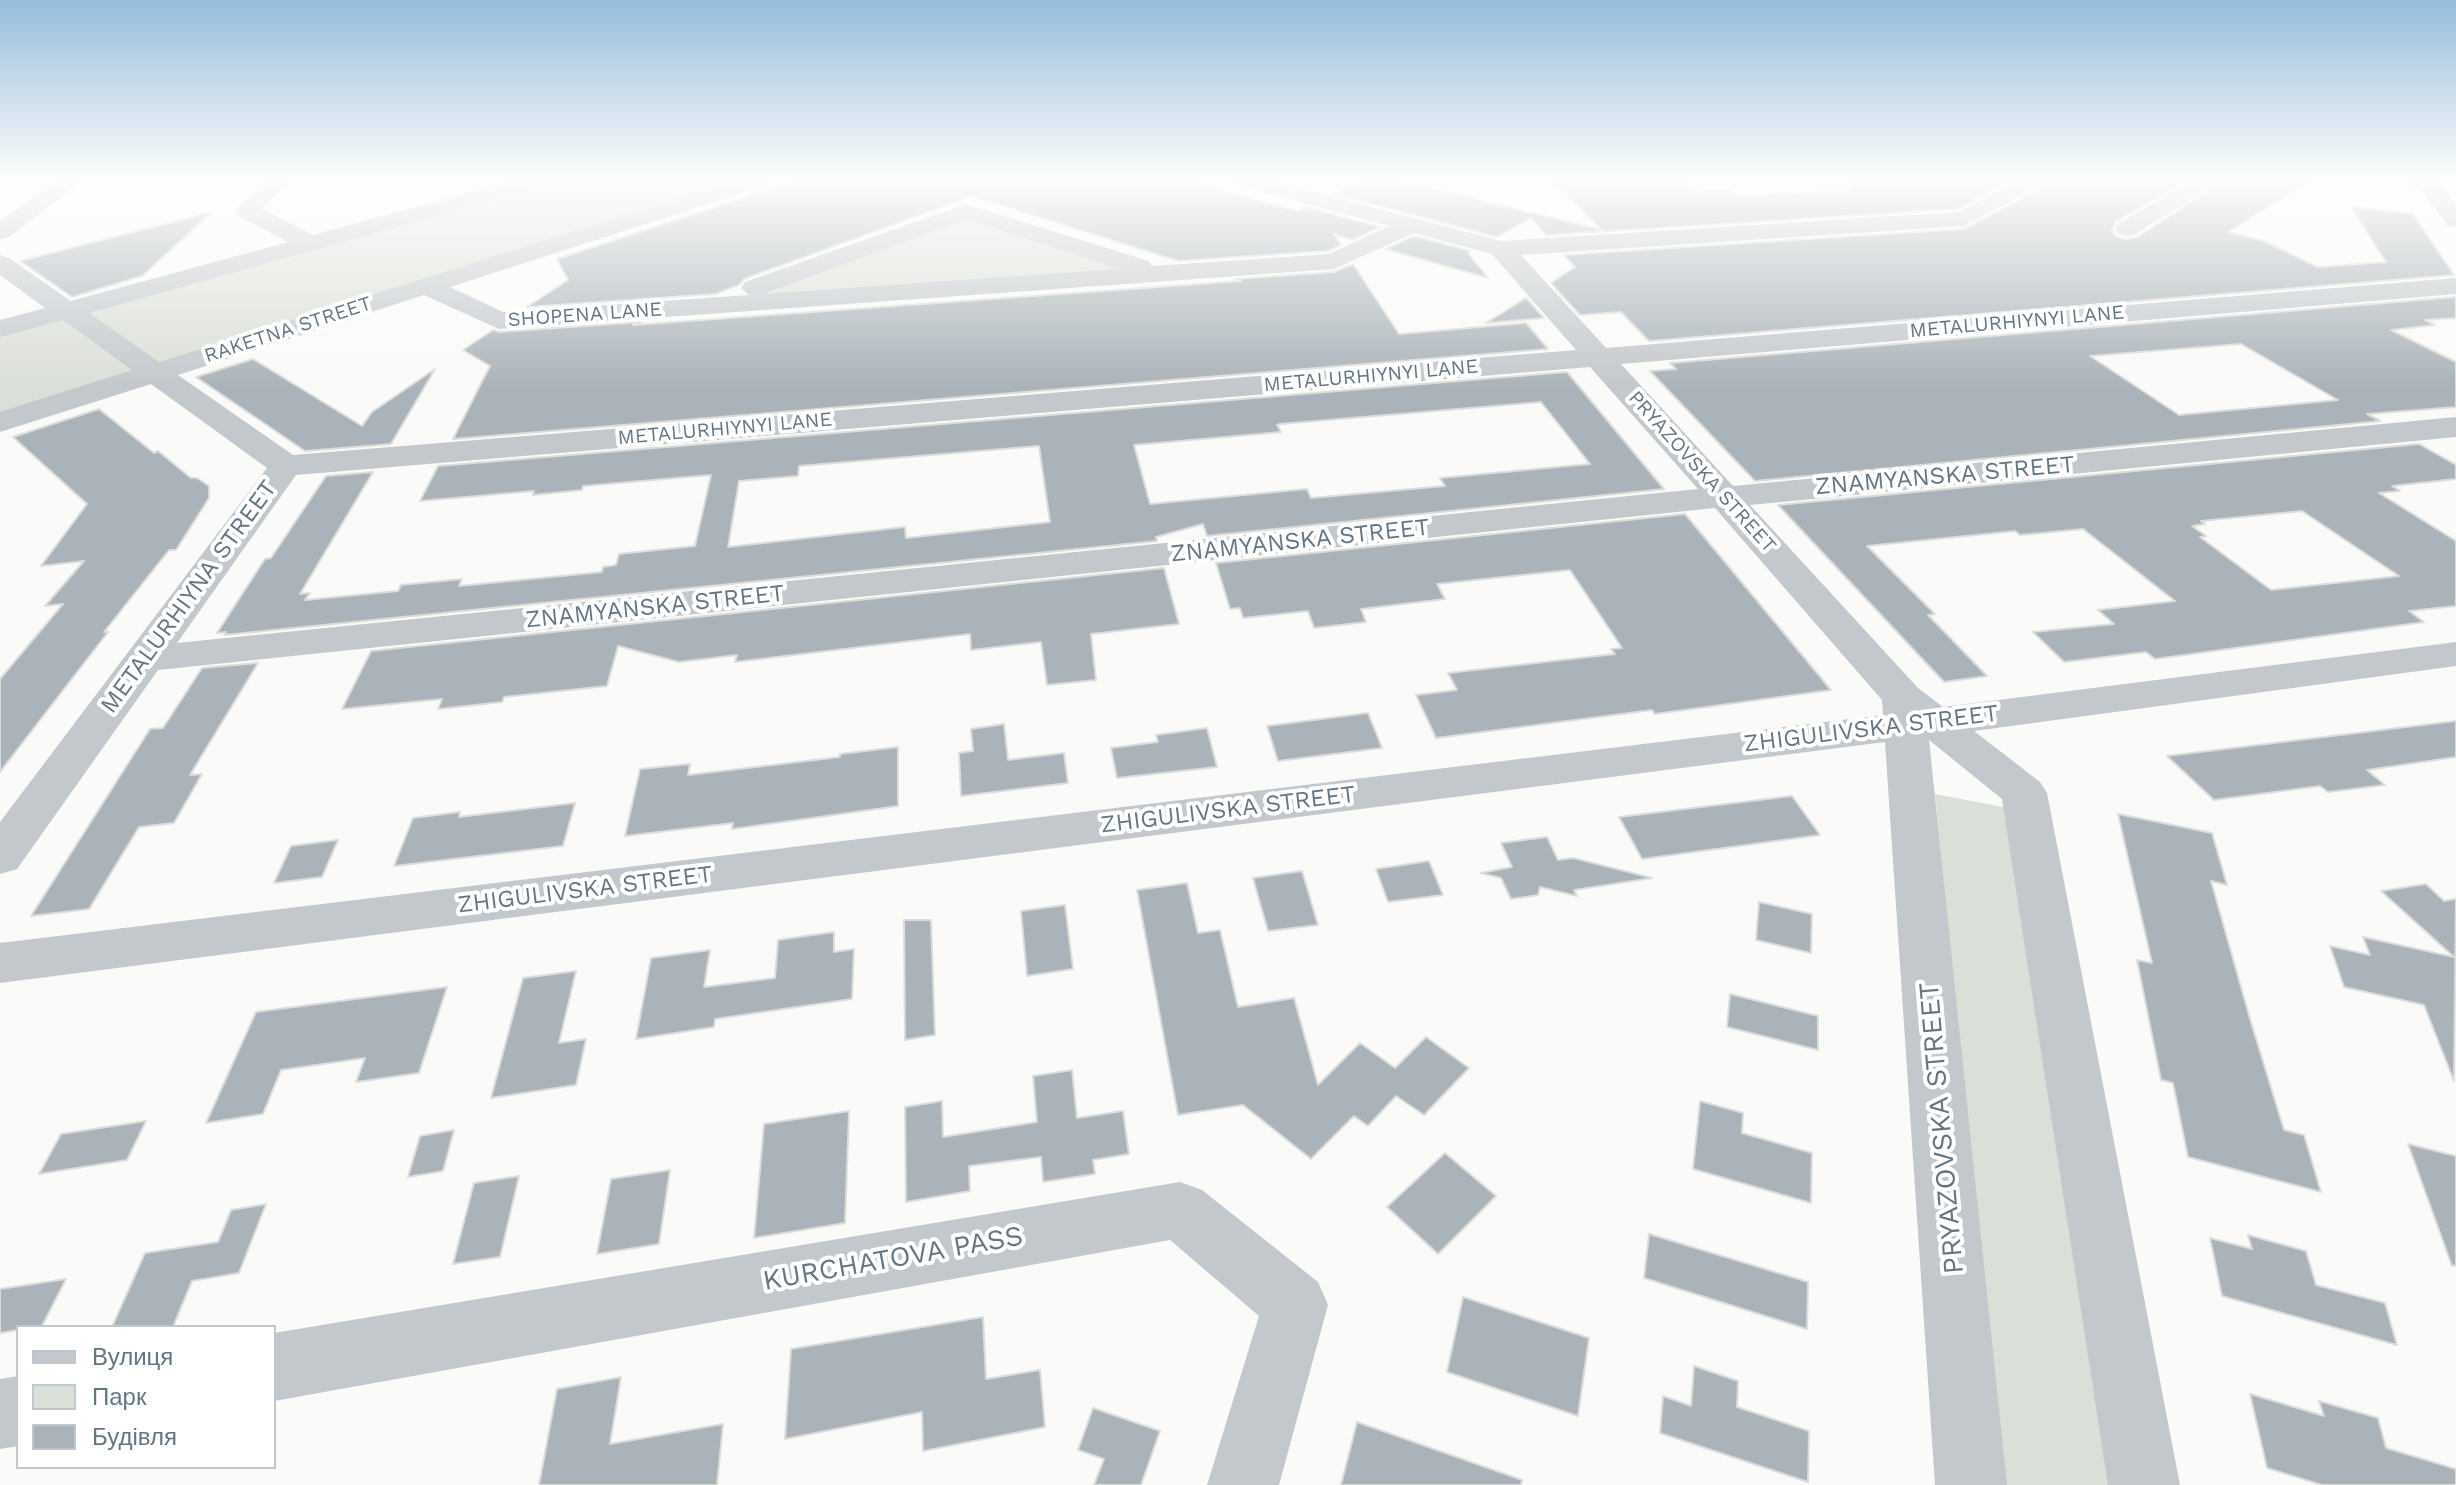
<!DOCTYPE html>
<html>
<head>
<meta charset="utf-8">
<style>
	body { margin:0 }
	#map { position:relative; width:2456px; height:1485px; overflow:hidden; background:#fafaf8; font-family:"Work Sans",sans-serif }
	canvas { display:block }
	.legend { position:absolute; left:16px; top:1325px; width:260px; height:144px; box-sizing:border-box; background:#fff; border:2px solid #c1c8cd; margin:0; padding:10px 14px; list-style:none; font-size:24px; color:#657683 }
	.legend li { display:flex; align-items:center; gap:16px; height:40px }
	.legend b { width:40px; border:2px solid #c1c8cd }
</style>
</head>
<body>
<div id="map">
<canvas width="2456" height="1485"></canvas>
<ul class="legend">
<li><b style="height:10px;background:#c3c8cc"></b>Вулиця</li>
<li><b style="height:22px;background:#dadfd7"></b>Парк</li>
<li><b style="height:22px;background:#aab3b9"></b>Будівля</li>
</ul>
</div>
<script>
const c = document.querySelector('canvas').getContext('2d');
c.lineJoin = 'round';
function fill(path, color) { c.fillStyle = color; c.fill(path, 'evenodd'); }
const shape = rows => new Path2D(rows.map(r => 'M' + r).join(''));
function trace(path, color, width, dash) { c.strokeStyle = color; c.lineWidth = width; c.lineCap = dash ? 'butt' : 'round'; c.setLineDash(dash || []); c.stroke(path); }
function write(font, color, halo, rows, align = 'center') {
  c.font = font + ' "Work Sans",sans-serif'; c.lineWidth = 8; c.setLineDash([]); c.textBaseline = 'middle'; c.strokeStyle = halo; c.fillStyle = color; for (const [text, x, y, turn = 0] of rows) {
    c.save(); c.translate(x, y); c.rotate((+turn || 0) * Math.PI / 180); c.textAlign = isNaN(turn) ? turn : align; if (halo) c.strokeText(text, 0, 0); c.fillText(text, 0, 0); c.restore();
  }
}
fill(shape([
	[549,180,747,180,0,417,0,332],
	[965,217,1132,271,741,299],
	[1935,794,2008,808,2115,1485,2003,1485]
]), '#dadfd7');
const building = shape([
	[799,180,1185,180,1298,211,1306,207,1380,227,1352,240,1334,234,1341,245,1328,251,1178,261,972,196,744,279,739,285,715,294,527,307,568,280,557,259,799,180],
	[1365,180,1420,185,1602,230,1551,180,1682,180,1696,191,1728,188,1738,196,1851,190,1853,180,2011,180,1958,209,1546,235,1531,218,1497,237,1334,194,1365,180],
	[2047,180,2189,180,2116,221,2112,231,2117,237,2126,239,2138,237,2224,180,2311,180,2228,232,2264,241,2318,267,2386,262,2351,207,2413,214,2454,275,1649,341,1621,312,1580,315,1551,283,1575,267,1564,255,1964,229,2042,188,2047,180],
	[212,212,142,276,72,297,20,261,212,212],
	[1414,236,1471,251,1468,253,1488,278,1385,249,1414,236],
	[1353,264,1399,334,1526,323,1548,349,453,439,490,366,463,350,493,330,499,332,641,322,633,325,1241,281,1235,279,1334,272,1353,264],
	[2456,297,2456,318,2425,320,2435,325,2391,330,2456,362,2456,407,2367,414,2380,421,1755,481,1650,371,1676,369,1670,363,2456,297],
	[2241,344,2338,400,2179,415,2090,356,2241,344],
	[1526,298,1544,318,1486,323,1526,298],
	[253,359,362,426,372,412,435,369,391,444,305,451,196,377,253,359],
	[1567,372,1664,489,1207,536,1203,524,1156,537,1157,541,224,635,226,632,217,633,265,559,271,558,326,476,373,472,300,594,310,593,305,600,398,591,401,585,462,579,459,586,602,572,603,567,616,565,619,554,695,546,711,475,583,486,582,490,533,495,534,491,420,501,438,466,1567,372],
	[1541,402,1590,464,1440,478,1445,486,1311,498,1307,489,1150,504,1134,445,1281,432,1277,425,1280,424,1541,402],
	[1039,446,1050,522,906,538,905,527,728,547,739,481,798,476,799,466,1039,446],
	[99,409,154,453,158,451,191,478,197,478,209,486,209,498,176,550,169,550,104,632,108,632,0,772,0,679,63,604,45,606,84,561,41,566,87,504,13,437,99,409],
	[2419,444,2456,465,2456,479,2392,486,2400,491,2379,493,2456,541,2456,606,2409,611,2424,622,2155,659,2146,652,2064,662,2033,632,2114,624,2098,610,2175,601,2083,529,2020,535,2015,531,1867,546,1935,614,1928,615,1987,676,1944,682,1778,505,2419,444],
	[2302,511,2399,576,2271,590,2200,537,2206,536,2192,526,2205,524,2201,521,2302,511],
	[1685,514,1831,690,1655,714,1652,710,1436,738,1416,695,1457,690,1448,673,1615,654,1611,649,1622,648,1570,570,1437,584,1445,599,1361,609,1366,622,1314,628,1308,611,1243,618,1240,608,1230,609,1216,563,1685,514],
	[1164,568,1179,624,1091,634,1096,680,1047,685,1041,642,971,650,970,634,735,662,737,655,679,662,618,646,607,686,504,697,502,702,438,709,442,699,342,709,371,651,1164,568],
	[258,663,190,775,202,774,174,823,139,827,89,909,31,916,150,729,163,728,202,668,258,663],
	[1368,713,1382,748,1278,761,1267,726,1368,713],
	[2456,721,2456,757,2367,770,2385,785,2328,792,2320,786,2214,800,2167,756,2456,721],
	[1004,724,1008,760,1064,753,1068,783,961,796,959,753,973,751,971,729,1004,724],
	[1207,728,1217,767,1117,778,1111,748,1158,742,1156,735,1207,728],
	[898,747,898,806,732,829,733,823,625,836,640,769,690,764,688,775,840,757,840,754,898,747],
	[1792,796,1820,835,1642,859,1619,817,1792,796],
	[575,803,563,846,394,866,413,818,460,812,459,817,575,803],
	[2118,814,2212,833,2227,885,2211,881,2250,1019,2284,1130,2304,1135,2321,1192,2188,1157,2173,1083,2161,1080,2137,960,2152,963,2118,814],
	[1547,837,1558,860,1573,858,1652,878,1574,890,1577,896,1540,887,1538,895,1511,899,1501,878,1481,873,1512,867,1501,843,1547,837],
	[338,840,322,877,274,883,291,846,338,840],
	[1429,861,1443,895,1388,902,1376,869,1429,861],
	[1302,871,1318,925,1268,931,1253,878,1302,871],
	[1187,883,1198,933,1220,930,1238,1007,1294,998,1318,1085,1360,1043,1395,1068,1426,1037,1469,1068,1424,1115,1396,1096,1368,1126,1354,1116,1311,1159,1243,1105,1178,1115,1137,890,1187,883],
	[2426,884,2444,901,2456,899,2454,1081,2424,1005,2344,987,2330,946,2370,955,2363,937,2454,957,2381,891,2426,884],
	[1759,902,1812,914,1811,953,1756,940,1759,902],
	[1065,905,1073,969,1027,976,1021,911,1065,905],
	[904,920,931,920,935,1035,905,1040,904,920],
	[834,932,834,952,854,949,852,999,715,1019,714,1027,636,1039,651,958,710,950,704,987,775,978,778,940,834,932],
	[576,971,559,1043,586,1039,576,1085,491,1098,523,978,576,971],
	[447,987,419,1073,356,1082,365,1058,281,1070,263,1114,206,1123,256,1012,447,987],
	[1730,994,1818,1016,1818,1050,1727,1027,1730,994],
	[1072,1070,1077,1118,1123,1111,1129,1154,1093,1160,1095,1174,1043,1182,1041,1157,969,1166,970,1191,906,1202,905,1107,942,1101,943,1137,1037,1122,1033,1076,1072,1070],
	[1700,1101,1743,1113,1742,1133,1812,1153,1811,1203,1693,1169,1700,1101],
	[849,1111,845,1223,754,1238,764,1124,849,1111],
	[146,1121,127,1160,39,1174,61,1134,146,1121],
	[454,1130,443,1171,408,1177,420,1136,454,1130],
	[2408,1144,2456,1156,2456,1265,2452,1266,2408,1144],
	[1445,1153,1496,1196,1438,1254,1387,1207,1445,1153],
	[670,1170,659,1244,597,1254,611,1179,670,1170],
	[519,1176,500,1257,453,1264,474,1183,519,1176],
	[266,1204,239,1273,192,1281,173,1327,112,1327,145,1253,218,1242,231,1210,266,1204],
	[1649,1234,1808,1282,1807,1329,1644,1278,1649,1234],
	[2248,1235,2306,1251,2316,1285,2385,1303,2397,1345,2222,1296,2210,1238,2252,1249,2248,1235],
	[66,1279,42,1326,18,1327,18,1330,0,1333,0,1289,66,1279],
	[1463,1297,1589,1338,1578,1416,1447,1372,1463,1297],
	[983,1317,986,1379,1040,1370,1045,1427,923,1451,922,1412,785,1439,791,1349,983,1317],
	[1694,1366,1738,1381,1737,1407,1809,1431,1808,1482,1660,1433,1663,1396,1691,1406,1694,1366],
	[621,1377,610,1444,723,1424,717,1485,539,1485,557,1389,621,1377],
	[2250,1394,2324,1416,2319,1401,2378,1418,2386,1448,2456,1469,2456,1485,2322,1485,2267,1468,2250,1394],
	[1093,1408,1160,1431,1141,1485,1094,1485,1104,1459,1078,1450,1093,1408],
	[1357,1422,1522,1480,1521,1485,1341,1485,1357,1422]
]);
fill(building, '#aab3b9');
trace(building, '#dcdcda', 2);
fill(shape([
	[58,180,83,180,9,237,0,239,0,221,58,180],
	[267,180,291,180,262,209,313,235,515,180,550,180,547,185,89,313,159,362,737,180,770,180,767,185,450,287,503,312,749,295,741,288,745,282,966,204,1149,261,1152,266,1329,254,1389,226,1236,185,1233,180,1269,180,1501,241,1959,212,2017,180,2044,180,2041,185,1964,226,1521,255,1606,348,2456,278,2456,294,1621,364,1733,486,2456,417,2456,437,1750,505,1918,688,1943,707,2456,642,2456,666,1974,731,2040,782,2047,793,2180,1485,2108,1485,2002,799,1929,740,2007,1485,1935,1485,1885,742,0,983,0,943,1883,715,1882,700,1715,508,158,670,17,869,0,874,0,822,267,468,151,384,0,432,0,412,132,370,63,320,0,337,0,320,45,308,0,275,0,255,9,258,71,301,288,242,239,216,235,211,267,180],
	[967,219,1119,269,763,294,967,219],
	[1414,233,1492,254,1576,350,293,455,178,375,424,295,499,329,1334,269,1414,233],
	[1590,367,1698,489,177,643,296,475,1590,367],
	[2194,180,2221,180,2136,234,2127,236,2118,234,2115,229,2118,224,2194,180],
	[2403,180,2437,180,2456,204,2456,227,2447,225,2421,190,2406,185,2403,180],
	[1180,1182,1202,1190,1318,1282,1328,1305,1279,1485,1207,1485,1259,1316,1170,1240,274,1401,274,1333,1180,1182],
	[18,1376,18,1446,0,1449,0,1379,18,1376]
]), '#c3c8cc');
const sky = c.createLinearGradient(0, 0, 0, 388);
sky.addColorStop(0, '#96bcdc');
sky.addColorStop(0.46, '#fdfdfc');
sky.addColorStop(1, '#fdfdfc00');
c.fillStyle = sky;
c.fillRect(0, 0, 2456, 388);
write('20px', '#657683', '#fff', [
	["SHOPENA LANE",585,315,-4],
	["METALURHIYNYI LANE",2017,322,-5],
	["RAKETNA STREET",288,330,-18],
	["METALURHIYNYI LANE",1371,376,-5],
	["METALURHIYNYI LANE",725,429,-5],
	["PRYAZOVSKA STREET",1702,472,48]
]);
write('24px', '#657683', '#fff', [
	["ZNAMYANSKA STREET",1945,476,-5],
	["ZNAMYANSKA STREET",1300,541,-6],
	["METALURHIYNA STREET",189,597,-54],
	["ZNAMYANSKA STREET",655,607,-6],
	["ZHIGULIVSKA STREET",1871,729,-7],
	["ZHIGULIVSKA STREET",1228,810,-7],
	["ZHIGULIVSKA STREET",585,890,-7]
]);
write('28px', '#657683', '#fff', [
	["PRYAZOVSKA STREET",1942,1128,-95],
	["KURCHATOVA PASS",893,1259,-10]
]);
</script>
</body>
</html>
